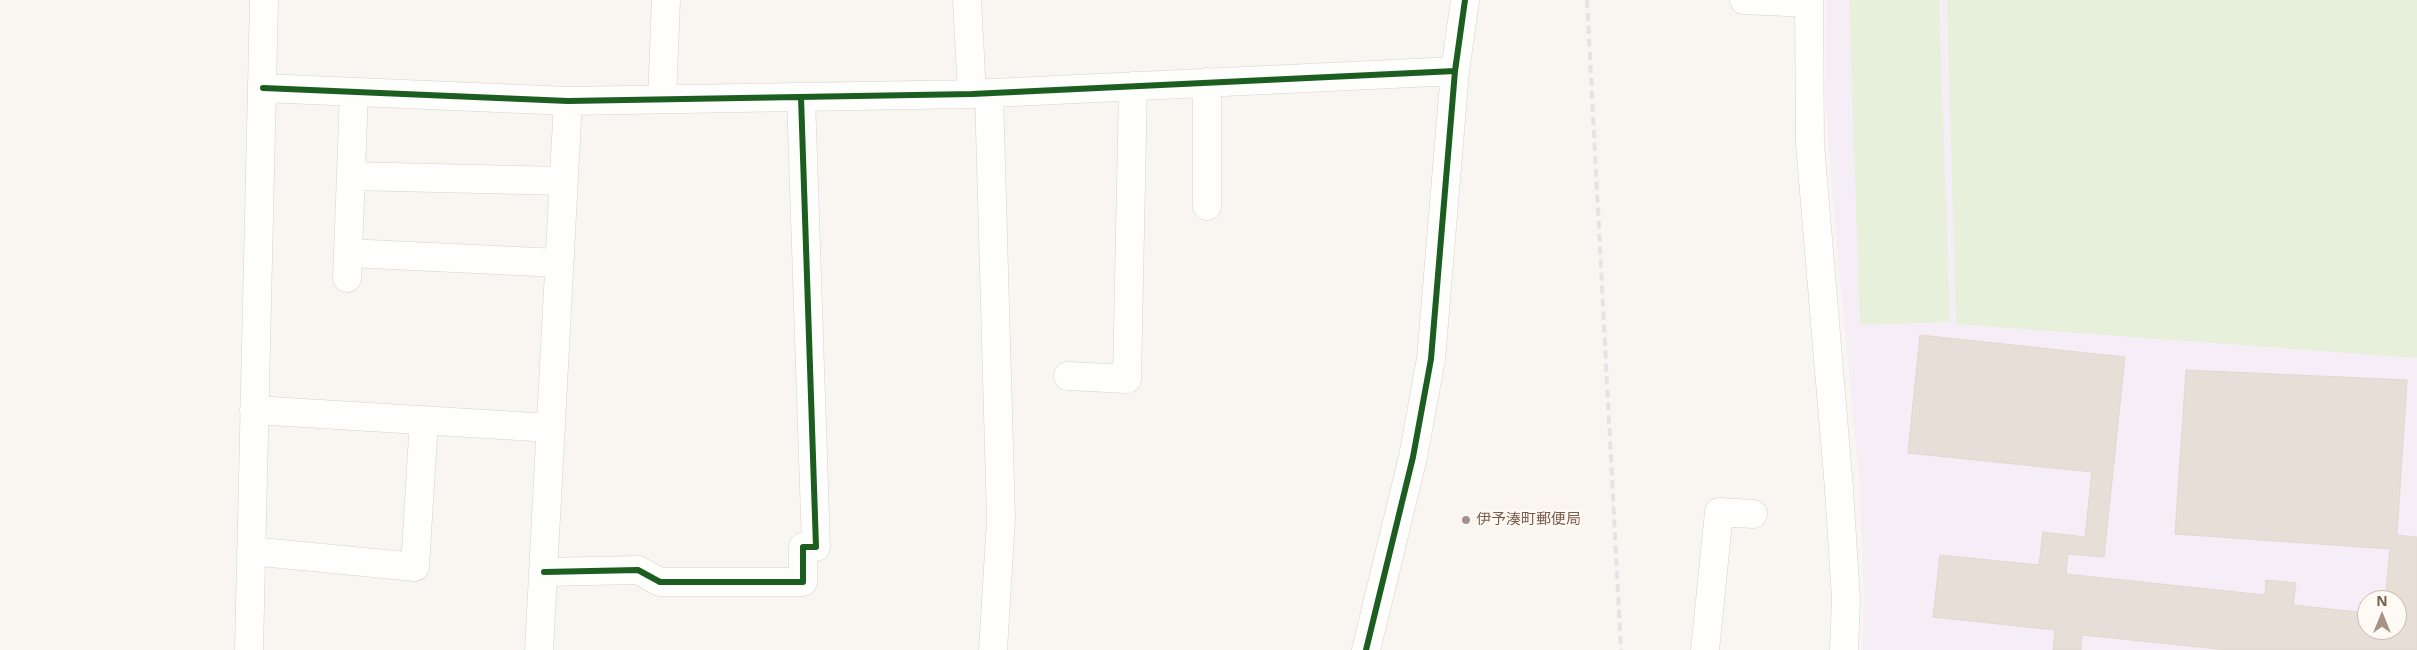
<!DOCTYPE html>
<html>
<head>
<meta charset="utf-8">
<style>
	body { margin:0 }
	#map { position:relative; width:2417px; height:650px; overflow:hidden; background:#f9f5f0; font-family:"Noto Sans",sans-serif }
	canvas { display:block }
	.north { position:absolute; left:2357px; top:590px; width:50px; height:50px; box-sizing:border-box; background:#fffaf3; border:1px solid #cabbb1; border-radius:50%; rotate:0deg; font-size:14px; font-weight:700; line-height:20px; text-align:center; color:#7a5c4d }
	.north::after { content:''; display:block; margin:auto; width:18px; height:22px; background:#a69286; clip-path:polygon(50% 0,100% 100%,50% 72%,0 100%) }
</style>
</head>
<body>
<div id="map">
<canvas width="2417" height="650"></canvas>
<div class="north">N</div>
</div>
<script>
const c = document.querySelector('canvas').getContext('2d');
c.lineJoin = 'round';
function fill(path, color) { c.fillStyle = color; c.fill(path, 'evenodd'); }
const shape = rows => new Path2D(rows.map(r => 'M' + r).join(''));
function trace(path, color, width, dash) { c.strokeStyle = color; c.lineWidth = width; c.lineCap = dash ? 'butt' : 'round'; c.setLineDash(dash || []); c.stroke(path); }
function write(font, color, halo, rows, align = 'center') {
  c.font = font + ' "Noto Sans","Noto Sans JP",sans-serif'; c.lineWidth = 5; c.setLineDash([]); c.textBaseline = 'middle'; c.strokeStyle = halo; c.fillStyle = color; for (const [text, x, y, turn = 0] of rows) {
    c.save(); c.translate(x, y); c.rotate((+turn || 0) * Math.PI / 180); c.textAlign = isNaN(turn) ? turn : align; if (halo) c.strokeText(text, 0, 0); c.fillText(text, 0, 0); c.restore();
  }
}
fill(shape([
	[1826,0,2417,0,2417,650,1862,650,1864,599,1860,489,1833,203,1825,95],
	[2367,600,2397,600,2397,630,2367,630]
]), '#f6eef6');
fill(shape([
	[1849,0,1939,0,1950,322,1860,325],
	[1947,0,2417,0,2417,358,1956,324]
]), '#e7f0db');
const building = shape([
	[1920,335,2125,357,2104,557,2068,554,2066,574,2265,595,2266,580,2296,583,2293,605,2367,613,2367,630,2397,630,2397,600,2385,600,2390,549,2175,534,2186,370,2407,380,2397,535,2417,537,2417,650,2228,650,2082,635,2081,650,2053,650,2055,630,1933,617,1940,555,2039,565,2043,532,2085,537,2092,472,1908,453,1920,335]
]);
fill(building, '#e6ded7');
trace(building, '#e2d8d2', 1);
const minor = shape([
	[967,0,972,94],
	[1744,0,1809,3],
	[1809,0,1810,144,1839,489,1846,599,1844,650],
	[1207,82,1207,206],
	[263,88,568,101,972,94,1455,71],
	[989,93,1001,519,993,650],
	[662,99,666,0],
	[351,176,563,181],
	[348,253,559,263],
	[347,278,354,93],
	[1068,376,1127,379,1133,86],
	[254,410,551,428],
	[251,551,415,567,424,420],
	[544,572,638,570,660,582,803,582,803,547,816,547,801,97],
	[249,650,264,0],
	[539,650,568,101],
	[1366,650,1413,457,1431,359,1455,71,1465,0],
	[1705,650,1719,512,1753,514]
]);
trace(minor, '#d7d1cb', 29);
trace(minor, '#fefefd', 28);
trace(shape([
	[1587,0,1621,650]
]), '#e6e3e7', 4, [8, 5]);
trace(shape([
	[263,88,568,101,972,94,1455,71],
	[544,572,638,570,660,582,803,582,803,547,816,547,801,97],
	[1366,650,1413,457,1431,359,1455,71,1465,0]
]), '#1b5e20', 6);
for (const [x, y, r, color] of [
	[1466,520,5,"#a69286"]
]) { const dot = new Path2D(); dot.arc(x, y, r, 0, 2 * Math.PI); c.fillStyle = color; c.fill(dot); trace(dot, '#fffaf3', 2); }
write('15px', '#7a5c4d', '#fffaf3', [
	["伊予湊町郵便局",1476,520]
], 'left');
</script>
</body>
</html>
